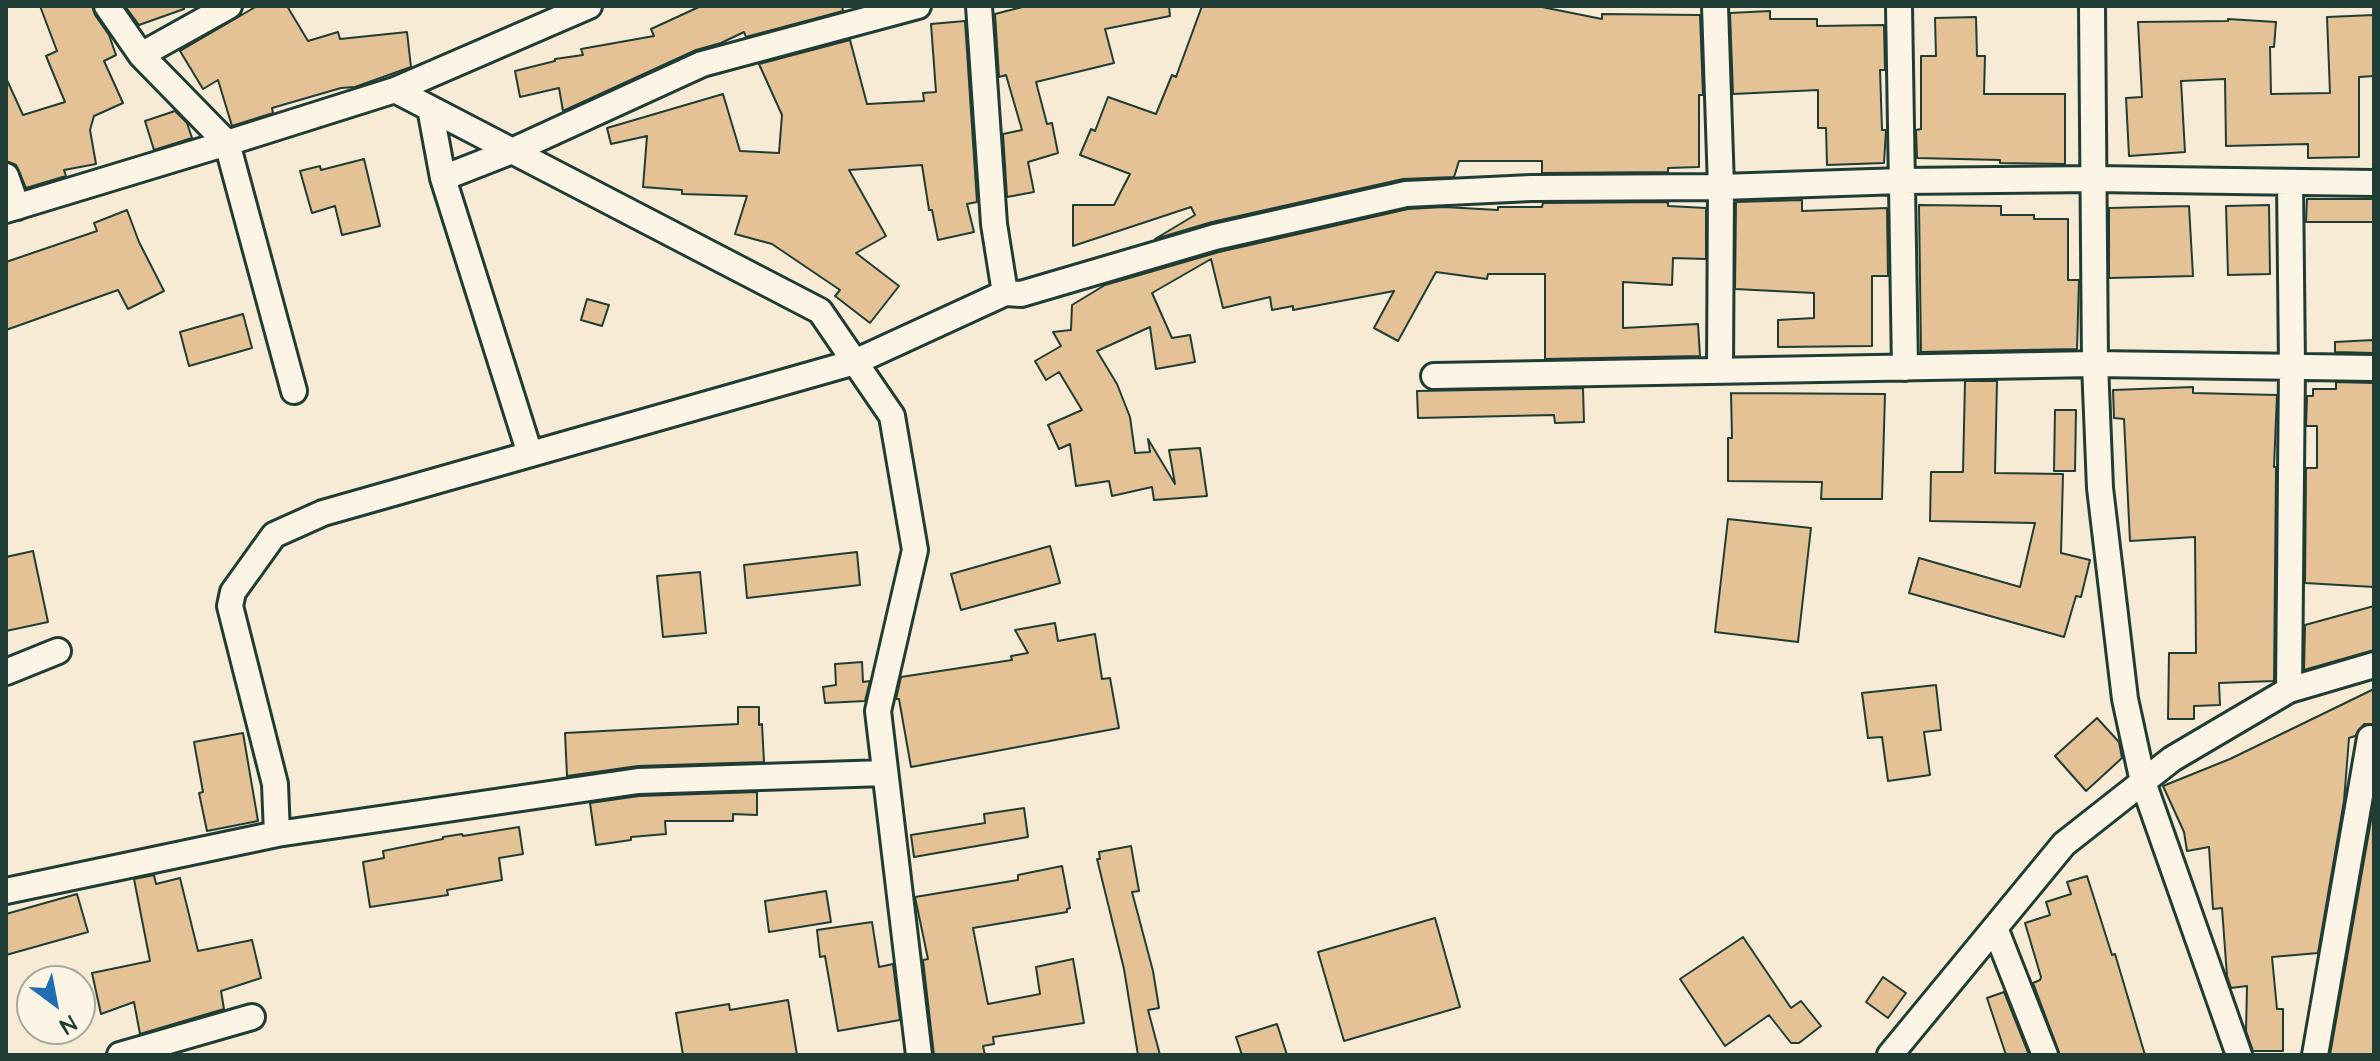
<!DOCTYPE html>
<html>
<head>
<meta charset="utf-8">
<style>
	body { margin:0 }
	#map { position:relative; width:2380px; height:1061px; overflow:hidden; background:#f7ebd5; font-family:"Architects Daughter",sans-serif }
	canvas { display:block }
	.frame { position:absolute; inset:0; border:8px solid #1f3d34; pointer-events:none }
	.north { position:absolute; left:16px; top:965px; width:80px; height:80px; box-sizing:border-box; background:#fcf5e5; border:2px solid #a4ab9e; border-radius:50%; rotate:148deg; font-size:22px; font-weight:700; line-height:32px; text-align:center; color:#1f3d34 }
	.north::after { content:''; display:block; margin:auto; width:28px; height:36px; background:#1f6fb2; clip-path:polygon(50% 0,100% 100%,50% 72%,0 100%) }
</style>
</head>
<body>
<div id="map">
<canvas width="2380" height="1061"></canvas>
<div class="frame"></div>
<div class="north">N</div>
</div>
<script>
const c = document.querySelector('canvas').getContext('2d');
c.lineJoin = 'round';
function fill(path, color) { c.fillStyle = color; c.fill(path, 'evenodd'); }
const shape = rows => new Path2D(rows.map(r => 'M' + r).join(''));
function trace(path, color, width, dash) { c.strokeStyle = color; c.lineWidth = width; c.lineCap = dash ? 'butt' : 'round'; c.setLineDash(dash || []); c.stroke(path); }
const building = shape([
	[40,6,92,6,95,15,109,35,116,55,104,61,123,103,94,116,90,130,96,164,64,170,66,176,26,188,16,165,6,161,6,78,23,115,65,102,46,56,57,51,40,6],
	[125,6,184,6,184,9,139,25,125,6],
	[257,6,287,6,308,41,338,32,340,39,407,32,411,67,355,87,341,88,272,108,273,113,232,126,218,80,203,89,180,51,257,6],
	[701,6,842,6,843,11,746,37,744,32,721,43,696,50,563,111,559,88,520,97,515,71,555,61,555,59,583,55,581,49,654,36,651,29,701,6],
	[1026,6,1169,6,1170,16,1105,29,1114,63,1036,82,1047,124,1052,123,1058,153,1028,162,1034,192,1007,197,1003,134,1022,130,1006,75,999,77,995,14,1026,6],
	[1202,6,1537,6,1602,19,1602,14,1700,15,1703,95,1699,95,1699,167,1668,168,1668,172,1542,173,1542,161,1459,161,1454,177,1403,179,1212,222,1155,239,1195,215,1191,207,1073,246,1073,205,1114,205,1130,174,1080,155,1091,129,1095,131,1108,97,1156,114,1172,75,1176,77,1202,6],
	[1770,11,1770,19,1817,19,1817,26,1884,25,1885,70,1880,70,1882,130,1886,130,1884,163,1827,165,1826,128,1818,128,1818,90,1733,94,1730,13,1770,11],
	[2374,15,2374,76,2359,77,2359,157,2308,158,2308,144,2226,146,2225,79,2181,81,2185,152,2129,156,2126,98,2142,97,2138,22,2228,21,2228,19,2276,22,2274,47,2270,47,2271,94,2330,93,2327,17,2374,15],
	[1976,17,1977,56,1985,56,1984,94,2065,94,2065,164,2000,163,2000,160,1917,158,1916,130,1921,129,1921,56,1936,56,1935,18,1976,17],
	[965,21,977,202,967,204,974,232,938,240,932,210,929,210,922,165,849,170,886,236,856,253,899,286,870,323,835,296,840,290,772,244,735,234,747,196,682,194,682,190,643,187,647,136,611,144,607,128,723,94,740,151,779,153,782,115,759,64,850,40,867,104,924,101,923,93,936,92,931,24,965,21],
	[175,111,187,123,192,138,154,150,145,121,175,111],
	[364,159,380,226,342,235,335,206,312,213,300,171,320,166,321,170,364,159],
	[2307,199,2374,199,2374,222,2306,222,2307,199],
	[1802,200,1802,211,1887,208,1888,276,1872,276,1872,346,1778,347,1778,320,1814,318,1814,293,1735,289,1736,202,1802,200],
	[1668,202,1668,206,1706,208,1706,259,1673,258,1672,285,1623,282,1623,328,1698,324,1700,356,1545,359,1545,274,1488,274,1487,279,1436,272,1398,341,1374,328,1394,291,1293,310,1293,306,1272,310,1270,297,1223,308,1211,259,1152,293,1172,338,1190,335,1195,362,1156,369,1150,327,1097,351,1117,384,1130,417,1135,453,1150,452,1148,439,1175,484,1169,450,1200,448,1207,496,1154,500,1152,487,1112,496,1109,481,1076,486,1070,444,1059,449,1048,425,1082,410,1059,372,1046,380,1035,361,1061,346,1053,332,1071,330,1072,305,1105,285,1219,252,1408,209,1444,207,1498,210,1498,207,1542,207,1543,203,1668,202],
	[1919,205,2001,206,2001,215,2034,215,2034,219,2068,219,2068,280,2079,280,2077,349,1921,352,1919,205],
	[2269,205,2270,274,2228,275,2226,206,2269,205],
	[2189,206,2193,276,2109,278,2109,208,2189,206],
	[127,210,139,242,164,291,128,309,118,290,6,330,6,262,97,231,94,223,127,210],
	[587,299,609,305,602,326,581,320,587,299],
	[243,314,252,348,189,366,180,332,243,314],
	[2373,340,2373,353,2335,352,2335,342,2373,340],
	[1965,381,1997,381,1995,473,2063,474,2061,553,2090,560,2081,597,2076,596,2064,637,1909,593,1919,558,2020,587,2035,523,1930,521,1931,472,1963,472,1965,381],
	[2336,382,2373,383,2374,587,2305,583,2306,468,2317,468,2317,426,2306,426,2307,396,2313,396,2313,389,2336,389,2336,382],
	[2193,387,2193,393,2277,395,2274,467,2276,467,2274,681,2219,683,2220,705,2194,706,2194,719,2168,719,2169,653,2196,653,2195,537,2130,541,2124,419,2114,418,2113,390,2193,387],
	[1583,388,1584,422,1555,423,1554,415,1418,418,1417,391,1583,388],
	[1731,393,1885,394,1882,499,1821,499,1822,482,1728,481,1728,438,1732,438,1731,393],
	[2055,410,2076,410,2075,471,2054,471,2055,410],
	[1728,519,1811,528,1798,642,1715,632,1728,519],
	[1050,546,1060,583,961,610,951,574,1050,546],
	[33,551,48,622,6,631,6,557,33,551],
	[857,552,860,585,747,598,744,565,857,552],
	[700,572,706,633,663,637,657,576,700,572],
	[2374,606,2374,650,2304,670,2305,625,2374,606],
	[1055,623,1058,641,1095,634,1102,679,1110,678,1119,728,911,767,899,699,896,699,901,677,1012,660,1011,656,1028,653,1015,630,1055,623],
	[862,662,863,682,870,681,865,701,825,703,823,687,836,685,835,664,862,662],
	[1936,685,1941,730,1924,732,1930,775,1888,781,1882,737,1868,738,1862,693,1936,685],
	[2374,689,2374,724,2364,724,2355,736,2349,738,2344,801,2318,953,2272,957,2277,1009,2283,1009,2283,1051,2253,1051,2246,1031,2247,986,2231,988,2227,976,2222,908,2213,909,2209,847,2187,851,2184,832,2163,786,2230,759,2374,689],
	[738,707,759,707,759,725,762,724,764,762,638,766,567,776,565,733,738,724,738,707],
	[2097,718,2119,742,2122,758,2086,791,2055,756,2097,718],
	[243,733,258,821,207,831,199,793,203,792,194,742,243,733],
	[757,792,757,815,733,814,733,821,665,821,666,834,631,837,631,840,596,845,590,803,639,796,757,792],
	[2374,803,2374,1055,2330,1055,2374,803],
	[1024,808,1028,837,914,857,911,835,985,823,984,814,1024,808],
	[519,827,523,854,499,858,502,880,447,890,448,895,370,907,363,862,384,858,383,851,443,839,443,837,462,834,463,836,519,827],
	[1131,846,1139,891,1132,892,1153,971,1159,1008,1148,1010,1160,1055,1138,1055,1124,969,1097,859,1100,859,1099,852,1131,846],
	[1062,866,1070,908,1067,909,1067,912,973,928,988,1004,1040,994,1036,967,1073,959,1084,1023,993,1037,994,1044,983,1046,985,1055,934,1055,923,960,928,959,915,897,1018,880,1018,875,1062,866],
	[154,875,156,884,180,878,198,951,252,940,261,978,221,991,224,1009,140,1034,134,1002,101,1014,92,973,150,961,134,879,154,875],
	[2087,876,2112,955,2115,954,2145,1055,2060,1055,2033,983,2040,980,2041,977,2025,923,2050,915,2046,902,2071,894,2067,882,2087,876],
	[826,891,831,922,769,932,765,901,826,891],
	[77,894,88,932,6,955,6,914,77,894],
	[1435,918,1460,1007,1344,1041,1318,952,1435,918],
	[872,922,879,967,893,964,900,1020,838,1031,825,956,820,957,817,930,872,922],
	[1743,937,1791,1008,1801,1001,1821,1026,1799,1043,1791,1043,1769,1015,1725,1046,1680,979,1743,937],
	[1883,977,1906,993,1888,1018,1866,1002,1883,977],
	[2004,992,2029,1055,2006,1055,1987,998,2004,992],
	[788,1000,797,1055,683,1055,676,1013,729,1004,730,1010,788,1000],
	[1277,1024,1287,1055,1242,1055,1236,1037,1277,1024]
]);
fill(building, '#e5c296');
trace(building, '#1f3d34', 2);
const minor = shape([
	[107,6,141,55,227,143,395,90,589,6],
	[979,6,994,224,1005,293],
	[1715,6,1721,187,1720,370],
	[1899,6,1905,368],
	[141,55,229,6],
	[395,90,820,311,892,416,915,550,878,711,919,1055],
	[430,108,443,178,530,454],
	[6,176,17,207],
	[443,178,512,151,702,64,918,6],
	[6,210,227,143,294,391],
	[1434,376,2095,364,2092,6],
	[6,672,58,651],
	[2289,690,2292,366,2290,182],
	[277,834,275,784,230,606,233,592,274,535,323,513,855,362,1005,293,1021,294,1215,237,1406,194,1531,188,1721,187,1902,181,2094,179,2374,183],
	[6,891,277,834,638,781,885,773],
	[1995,928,2045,1055],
	[120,1055,252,1017],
	[1890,1055,2064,844,2172,759,2289,690,2374,665],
	[2239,1055,2143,782,2125,699,2100,488,2095,364,2374,368],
	[2315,1055,2370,738]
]);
trace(minor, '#1f3d34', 30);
trace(minor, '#fcf5e5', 24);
</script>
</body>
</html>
